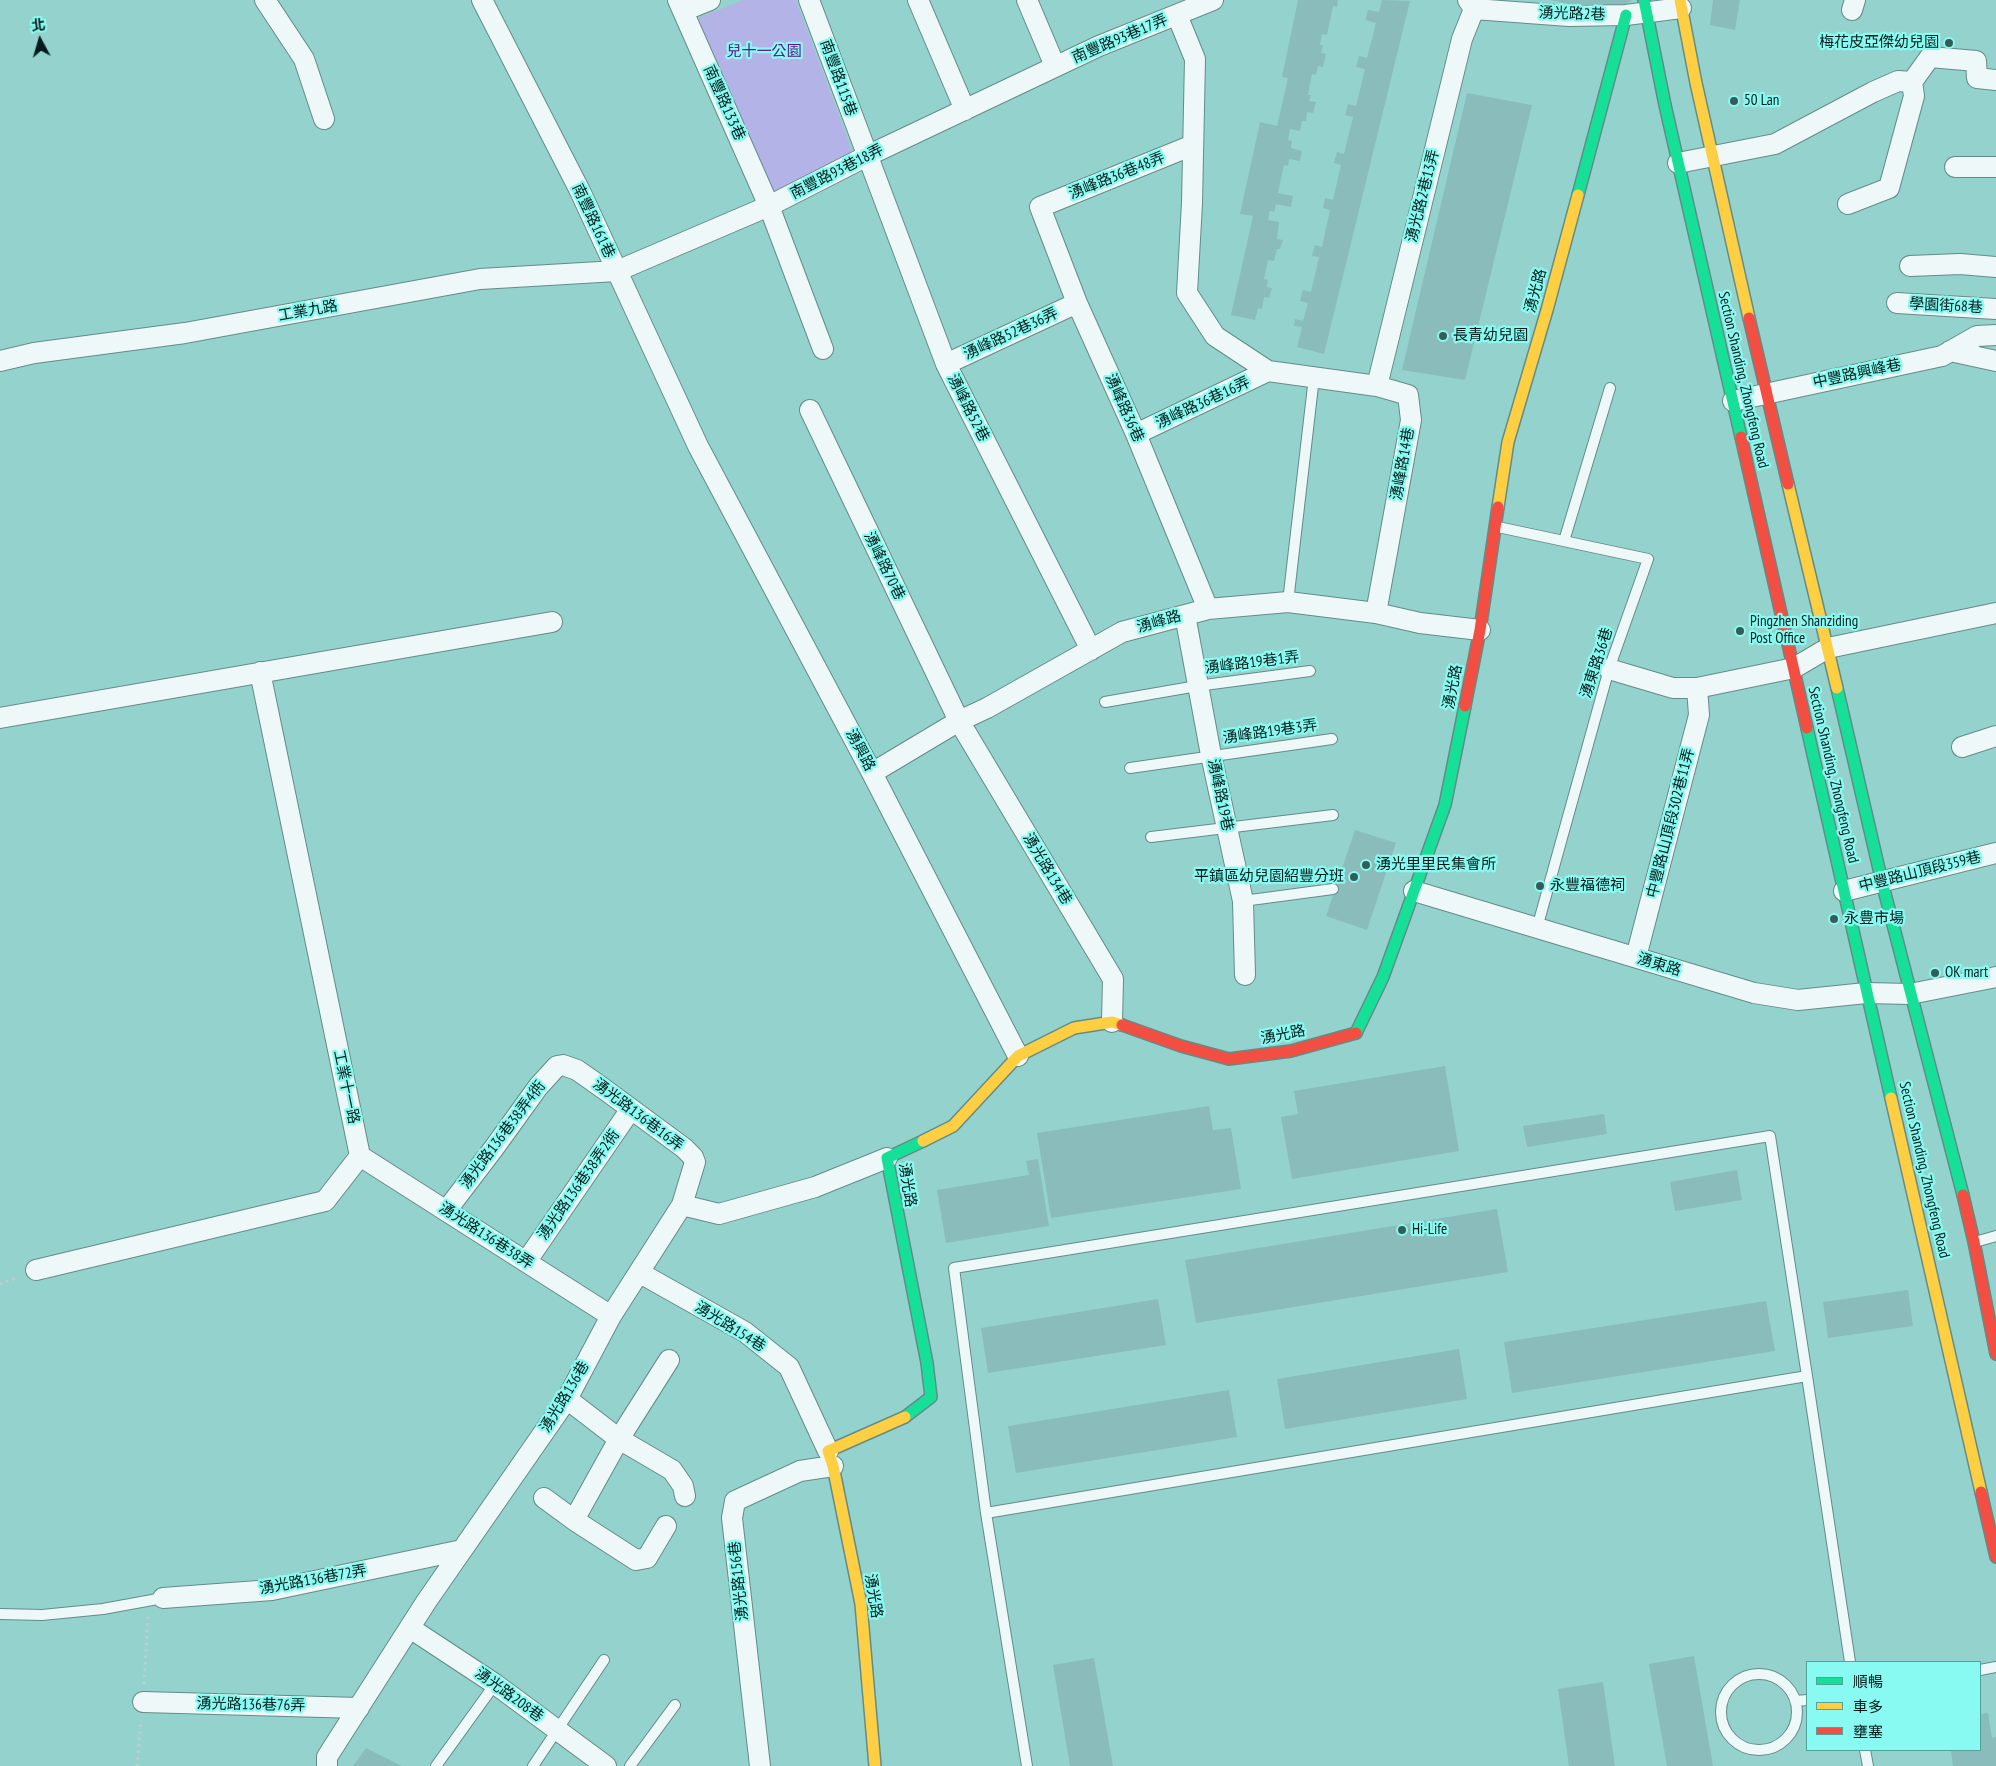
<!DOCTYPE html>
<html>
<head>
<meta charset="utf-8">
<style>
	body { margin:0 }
	#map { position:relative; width:1996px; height:1766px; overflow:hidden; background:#94d3cd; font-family:"PT Sans Narrow","Noto Sans TC",sans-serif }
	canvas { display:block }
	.legend { position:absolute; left:1806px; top:1661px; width:175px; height:90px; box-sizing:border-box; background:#88faf1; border:1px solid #53a19b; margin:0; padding:6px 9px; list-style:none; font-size:15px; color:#031c1b }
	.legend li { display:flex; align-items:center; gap:10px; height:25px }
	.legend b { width:25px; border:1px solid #53a19b }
	.north { position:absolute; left:15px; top:15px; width:50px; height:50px; -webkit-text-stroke:4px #88faf1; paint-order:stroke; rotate:354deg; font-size:14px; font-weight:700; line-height:20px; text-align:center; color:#031c1b }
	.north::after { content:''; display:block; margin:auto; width:18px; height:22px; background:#031c1b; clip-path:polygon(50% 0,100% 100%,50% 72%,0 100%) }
</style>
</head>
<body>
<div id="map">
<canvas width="1996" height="1766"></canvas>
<ul class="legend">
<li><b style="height:6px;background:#16e098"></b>順暢</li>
<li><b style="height:6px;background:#ffcf43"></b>車多</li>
<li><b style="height:6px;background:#f24e42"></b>壅塞</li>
</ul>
<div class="north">北</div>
</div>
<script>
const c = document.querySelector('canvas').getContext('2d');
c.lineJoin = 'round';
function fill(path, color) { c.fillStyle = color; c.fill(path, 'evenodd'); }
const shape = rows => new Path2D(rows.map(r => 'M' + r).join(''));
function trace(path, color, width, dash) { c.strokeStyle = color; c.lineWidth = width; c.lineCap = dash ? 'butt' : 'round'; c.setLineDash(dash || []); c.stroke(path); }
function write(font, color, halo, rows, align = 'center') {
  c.font = font + ' "PT Sans Narrow","Noto Sans TC",sans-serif'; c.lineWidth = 4.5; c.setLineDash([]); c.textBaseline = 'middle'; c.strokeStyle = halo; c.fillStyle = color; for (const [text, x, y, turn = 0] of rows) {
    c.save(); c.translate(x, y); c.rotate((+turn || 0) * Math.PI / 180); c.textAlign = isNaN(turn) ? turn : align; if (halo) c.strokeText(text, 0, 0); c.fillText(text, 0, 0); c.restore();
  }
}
fill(shape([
	[743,0,796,0,853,153,772,192,698,18]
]), '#b4b3e7');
fill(shape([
	[1298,0,1338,0,1337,7,1333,6,1327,35,1322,34,1320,45,1323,45,1321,53,1326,54,1323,67,1318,66,1316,75,1312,74,1308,95,1311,95,1309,101,1316,102,1313,113,1307,112,1306,121,1302,121,1300,131,1290,129,1288,140,1292,141,1291,148,1302,151,1300,161,1289,159,1288,166,1284,165,1278,193,1293,196,1291,207,1276,204,1274,212,1270,211,1268,220,1279,222,1277,239,1283,240,1280,249,1277,249,1274,261,1268,260,1264,279,1268,280,1267,287,1272,288,1269,298,1264,297,1262,309,1258,308,1255,320,1231,315,1253,216,1240,214,1260,122,1277,126,1288,78,1282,77],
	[1382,0,1410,1,1324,354,1297,347,1302,327,1294,326,1295,319,1303,321,1308,303,1300,301,1303,290,1311,292,1319,257,1312,256,1315,245,1322,247,1330,210,1323,208,1325,198,1333,200,1341,165,1334,163,1337,152,1344,154,1353,117,1345,115,1348,104,1356,106,1365,69,1356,67,1359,56,1367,58,1376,23,1365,20,1368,10,1379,12],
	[1551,0,1632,0,1626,4,1568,4],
	[1713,0,1740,0,1735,30,1710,25],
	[1467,93,1532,105,1465,380,1402,370],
	[1355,830,1396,843,1367,930,1326,916],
	[1537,881,1546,884,1543,892,1535,889],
	[1445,1066,1459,1151,1292,1179,1281,1117,1298,1114,1294,1091],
	[1209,1106,1213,1130,1231,1128,1241,1189,1051,1218,1037,1133],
	[1604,1114,1607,1134,1527,1147,1523,1126],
	[1038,1159,1049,1226,946,1243,937,1190,1029,1175,1026,1161],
	[1737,1170,1742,1200,1675,1211,1670,1182],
	[1497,1209,1508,1272,1196,1323,1185,1260],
	[1908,1290,1913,1326,1828,1338,1823,1302],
	[1158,1299,1166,1345,988,1373,981,1328],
	[1766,1301,1775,1351,1512,1393,1504,1342],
	[1459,1349,1467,1399,1285,1429,1277,1379],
	[1229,1390,1237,1437,1016,1473,1008,1426],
	[1694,1656,1713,1766,1667,1766,1649,1664],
	[1094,1658,1113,1766,1070,1766,1053,1665],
	[1603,1682,1615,1766,1569,1766,1558,1689],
	[1988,1713,1992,1738,1996,1737,1996,1766,1953,1766,1951,1750,1980,1750,1980,1714],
	[366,1748,402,1766,353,1766]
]), '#8abcbc');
const lane = shape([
	[1498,527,1648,559,1609,669,1537,928],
	[1564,541,1610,388],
	[1288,602,1314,377],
	[1105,702,1197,686,1310,671],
	[1130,768,1332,739],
	[1151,837,1333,815],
	[1243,901,1333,889],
	[1975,1242,1996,1236],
	[986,1513,954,1268,1770,1136,1807,1376],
	[0,1614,42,1615,103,1609,163,1598],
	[1980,1670,1996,1667],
	'1721 1712a38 38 0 1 1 76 0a38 38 0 1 1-76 0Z',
	[1796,1701,1807,1700],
	[1865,1750,1868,1766],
	[436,1766,495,1684],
	[533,1766,604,1660],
	[630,1766,675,1705],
	[1027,1766,986,1513,1807,1376,1850,1662]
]);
const street = shape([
	[265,0,304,59,324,119],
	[482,0,580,191,698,446,872,773,1018,1056],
	[678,0,769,206,823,349],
	[809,0,946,364,1091,650],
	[918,0,965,110],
	[1027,0,1055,66],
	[1468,0,1474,9,1569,16,1626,15,1681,8],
	[1852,10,1855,0],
	[683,11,710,0],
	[1177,15,1195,59,1192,203,1187,293,1215,336,1268,371,1377,386,1408,395,1411,420,1376,613],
	[1912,82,1930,57,1976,61,1977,78,1996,80],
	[1193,145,1040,207,1077,303,1136,434,1208,609],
	[1678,163,1775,144,1873,92,1898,81,1912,82,1914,96,1889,188,1848,204],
	[1955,167,1996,167],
	[1910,266,1960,264,1996,267],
	[1897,303,1996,309],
	[1950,351,1996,361],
	[0,361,34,353,185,333,480,279,617,271,769,206,867,156,1099,46,1213,0],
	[946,364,1077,303],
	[1377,386,1462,39,1474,9,1474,0],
	[1733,401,1942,356,1977,336,1996,335],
	[810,410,959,721,1113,979,1112,1022],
	[1136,434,1268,371],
	[1185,615,1211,755,1243,901,1245,975],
	[1609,669,1673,688,1697,688,1794,668,1828,648,1996,613],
	[0,718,552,622],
	[1962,747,1996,736],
	[872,773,959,721,987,708,1122,632,1208,609,1288,602,1376,613,1420,623,1480,630],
	[1414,891,1754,993,1798,1000,1866,993,1910,994,1996,977],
	[1844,891,1996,853],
	[1636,957,1699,715,1697,688],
	[360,1156,611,1316],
	[446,1211,494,1148,538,1087,557,1066,563,1065,577,1070,604,1089,684,1148,693,1157,695,1162,682,1205],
	[526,1262,631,1109],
	[36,1270,325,1201,360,1156,260,672],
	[640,1273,745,1332,789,1367,828,1451],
	[567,1399,619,1439,672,1470,683,1486,685,1496],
	[544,1498,574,1520,636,1560,647,1558,666,1526],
	[574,1520,619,1439,669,1360],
	[163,1598,272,1590,462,1550],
	[410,1628,495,1684,606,1766],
	[143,1702,359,1708],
	[327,1766,327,1757,426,1602,567,1399,611,1316,682,1205,719,1214,815,1187,887,1158],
	[760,1766,732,1518,735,1501,800,1471,833,1466]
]);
const fast = shape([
	[1644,0,1665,105,1741,437],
	[1578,195,1626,15],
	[1837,688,1882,882,1963,1195],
	[1807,728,1891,1098],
	[1356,1033,1383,977,1445,805,1465,706],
	[905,1417,931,1397,927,1363,887,1158,923,1141]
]);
const slow = shape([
	[1680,0,1696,83,1749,318],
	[1788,484,1837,688],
	[1498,507,1508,442,1547,310,1578,195],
	[1891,1098,1981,1492],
	[923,1141,953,1126,1018,1056,1074,1028,1112,1022,1122,1025],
	[875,1766,861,1604,833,1466,828,1451,905,1417]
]);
const jam = shape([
	[1749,318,1788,484],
	[1741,437,1807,728],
	[1465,706,1480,630,1498,507],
	[1122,1025,1181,1046,1229,1059,1291,1051,1356,1033],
	[1963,1195,1974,1242,1996,1354],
	[1981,1492,1996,1557]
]);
trace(lane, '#638c88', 12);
trace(street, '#638c88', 22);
trace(fast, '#638c88', 14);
trace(slow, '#638c88', 14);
trace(jam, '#638c88', 14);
trace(shape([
	[0,1284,18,1277],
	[144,1684,148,1616],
	[137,1766,141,1720]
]), '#bccfcd', 3, [2.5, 4]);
trace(lane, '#eff8f8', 10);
trace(street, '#eff8f8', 20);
trace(fast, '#16e098', 11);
trace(slow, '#ffcf43', 11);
trace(jam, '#f24e42', 11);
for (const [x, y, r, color] of [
	[1949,43,5,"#365c59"],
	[1734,101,5,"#365c59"],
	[1443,336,5,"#365c59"],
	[1740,631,5,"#365c59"],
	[1366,865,5,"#365c59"],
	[1354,877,5,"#365c59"],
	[1540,886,5,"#365c59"],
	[1834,919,5,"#365c59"],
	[1935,973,5,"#365c59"],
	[1402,1230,5,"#365c59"]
]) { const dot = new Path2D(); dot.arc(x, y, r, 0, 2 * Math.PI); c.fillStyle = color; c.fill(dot); trace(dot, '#88faf1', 2); }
write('15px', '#031c1b', '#88faf1', [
	["湧光路2巷",1572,14,2],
	["南豐路93巷17弄",1120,39,-23],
	["南豐路115巷",838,78,70],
	["南豐路133巷",724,103,66],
	["南豐路93巷18弄",837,172,-27],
	["湧峰路36巷48弄",1117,176,-22],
	["湧光路2巷13弄",1423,196,-76],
	["南豐路161巷",593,221,65],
	["湧光路",1536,291,-75],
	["學園街68巷",1946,306,3],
	["工業九路",308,311,-10],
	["湧峰路52巷36弄",1011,334,-25],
	["中豐路興峰巷",1857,374,-12],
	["Section Shanding, Zhongfeng Road",1743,380,77],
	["湧峰路36巷16弄",1203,403,-25],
	["湧峰路52巷",968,408,63],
	["湧峰路36巷",1124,408,66],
	["湧峰路14巷",1403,464,-80],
	["湧峰路70巷",884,566,64],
	["湧峰路",1159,622,-16],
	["湧峰路19巷1弄",1252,663,-7],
	["湧東路36巷",1597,663,-72],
	["湧光路",1453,687,-79],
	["湧峰路19巷3弄",1270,732,-8],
	["湧興路",860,750,62],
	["Section Shanding, Zhongfeng Road",1833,775,77],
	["湧峰路19巷",1220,795,78],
	["中豐路山頂段302巷11弄",1671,823,-76],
	["湧光路134巷",1047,869,59],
	["中豐路山頂段359巷",1920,872,-14],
	["湧東路",1659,965,17],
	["湧光路",1283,1035,-11],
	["工業十一路",346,1087,78],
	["湧光路136巷16弄",638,1115,37],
	["湧光路136巷38弄4衖",503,1135,-53],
	["Section Shanding, Zhongfeng Road",1924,1170,77],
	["湧光路136巷38弄2衖",579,1185,-55],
	["湧光路",907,1185,81],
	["湧光路136巷38弄",486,1236,33],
	["湧光路154巷",730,1327,32],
	["湧光路136巷",565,1397,-59],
	["湧光路136巷72弄",313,1580,-10],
	["湧光路156巷",739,1581,-96],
	["湧光路",873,1596,81],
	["湧光路208巷",509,1695,36],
	["湧光路136巷76弄",251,1705,1]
]);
write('15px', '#031c1b', '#88faf1', [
	["梅花皮亞傑幼兒園",1939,43,"right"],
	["50 Lan",1744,101],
	["長青幼兒園",1453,336],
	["Pingzhen Shanziding",1750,622],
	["Post Office",1750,639],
	["湧光里里民集會所",1376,865],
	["平鎮區幼兒園紹豐分班",1344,877,"right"],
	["永豐福德祠",1550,886],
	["永豊市場",1844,919],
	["OK mart",1945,973],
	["Hi-Life",1412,1230]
], 'left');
write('15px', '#61158e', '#88faf1', [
	["兒十一公園",764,52]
]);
</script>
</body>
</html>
